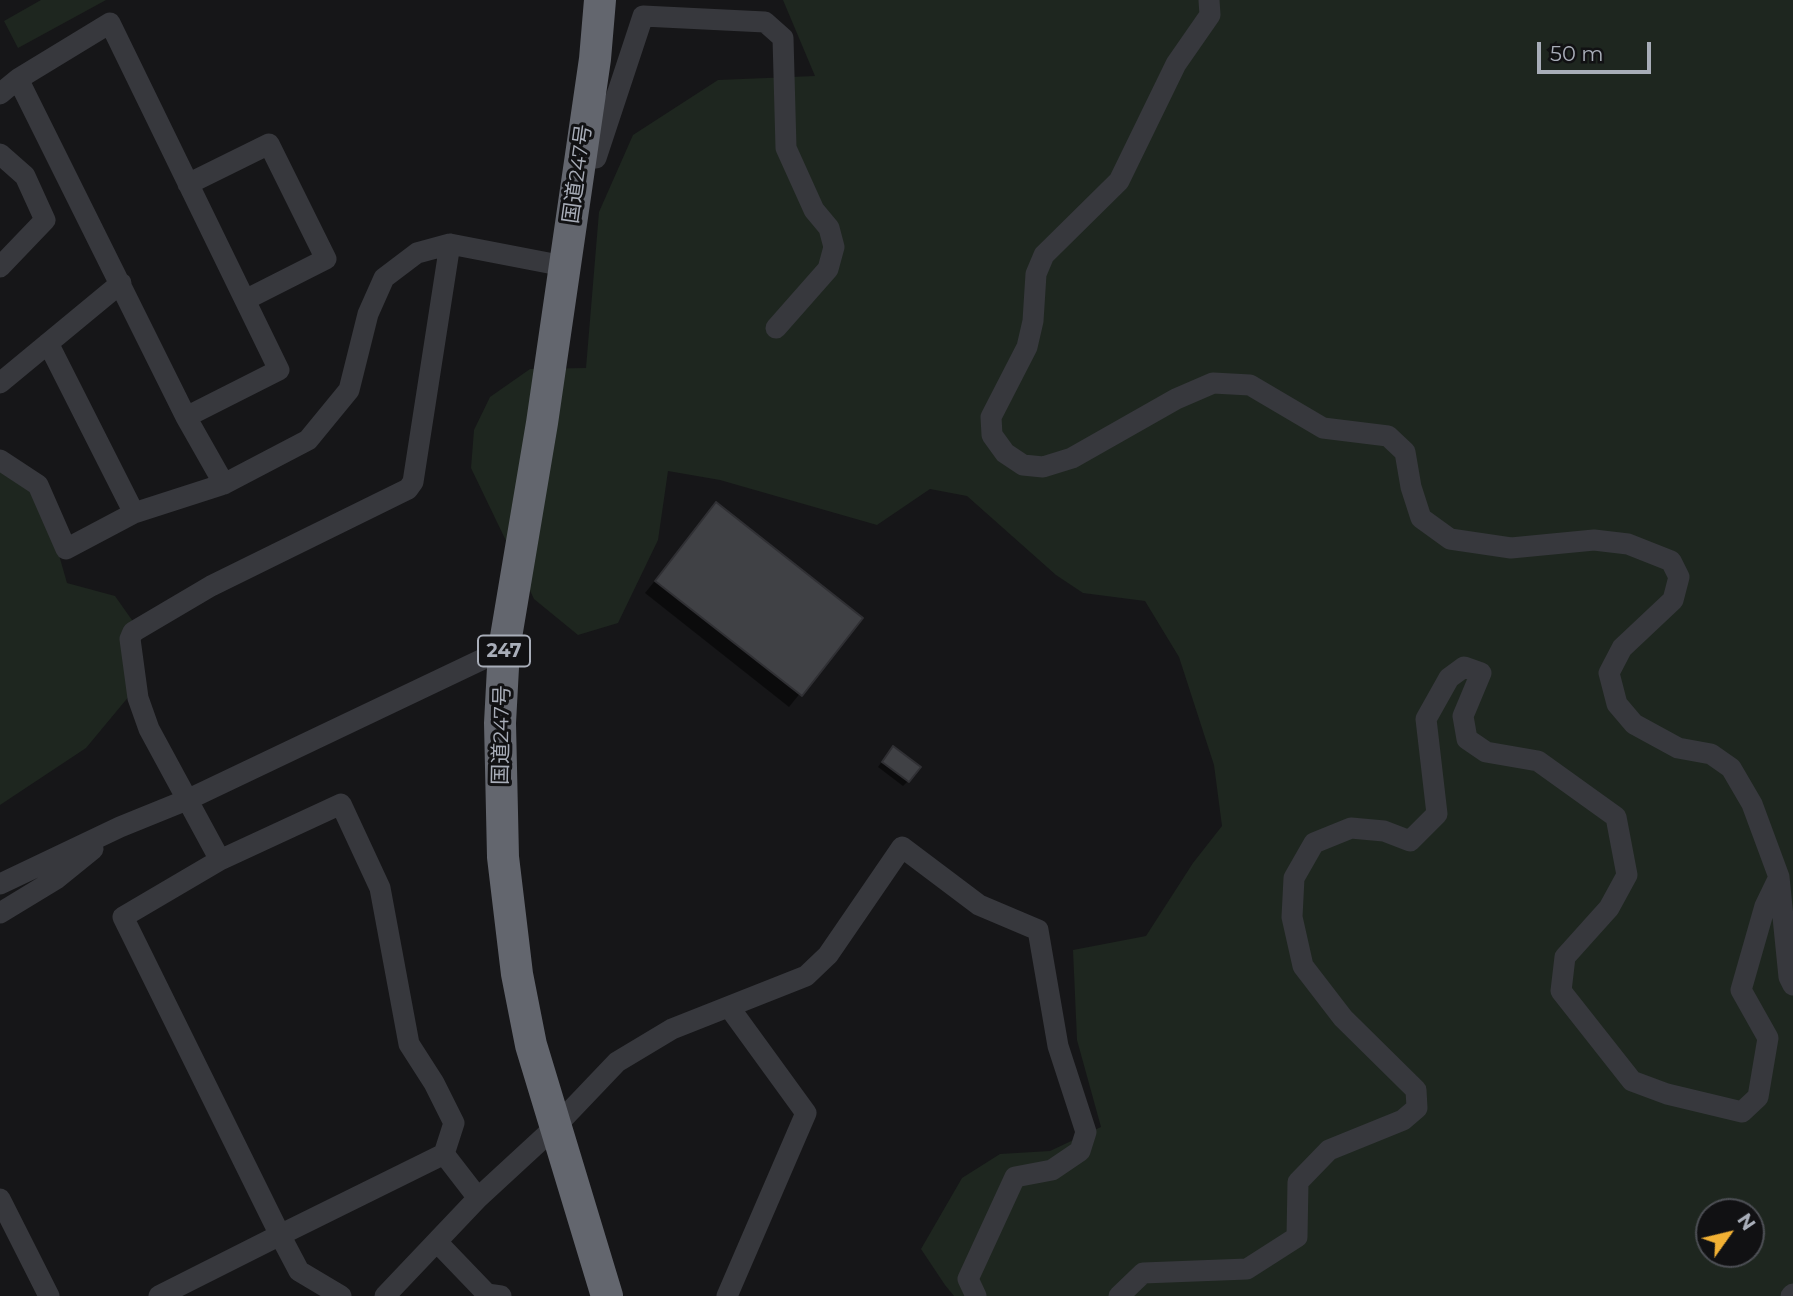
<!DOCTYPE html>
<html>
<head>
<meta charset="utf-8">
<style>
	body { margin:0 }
	#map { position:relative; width:1793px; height:1296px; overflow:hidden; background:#161618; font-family:Montserrat,sans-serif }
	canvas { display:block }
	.north { position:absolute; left:1695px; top:1198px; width:70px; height:70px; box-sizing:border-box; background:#111113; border:2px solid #4d4f55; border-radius:50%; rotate:56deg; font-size:19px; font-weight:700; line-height:28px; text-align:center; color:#a8adb8 }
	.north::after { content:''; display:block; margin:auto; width:24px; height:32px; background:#f2b134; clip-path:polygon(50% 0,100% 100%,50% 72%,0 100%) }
	.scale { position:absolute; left:1537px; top:42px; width:114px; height:32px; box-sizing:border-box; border:4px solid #a8adb8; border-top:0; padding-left:9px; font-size:21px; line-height:24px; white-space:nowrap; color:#a8adb8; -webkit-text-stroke:5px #111113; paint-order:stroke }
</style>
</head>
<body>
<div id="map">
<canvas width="1793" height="1296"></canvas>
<div class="north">N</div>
<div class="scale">50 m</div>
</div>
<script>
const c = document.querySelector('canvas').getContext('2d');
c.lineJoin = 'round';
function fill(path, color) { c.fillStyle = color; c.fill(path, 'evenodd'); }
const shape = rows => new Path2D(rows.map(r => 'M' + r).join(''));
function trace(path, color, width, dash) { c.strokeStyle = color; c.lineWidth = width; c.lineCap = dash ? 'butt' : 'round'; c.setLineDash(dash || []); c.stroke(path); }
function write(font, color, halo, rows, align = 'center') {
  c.font = font + ' Montserrat,"Noto Sans JP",sans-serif'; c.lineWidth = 6; c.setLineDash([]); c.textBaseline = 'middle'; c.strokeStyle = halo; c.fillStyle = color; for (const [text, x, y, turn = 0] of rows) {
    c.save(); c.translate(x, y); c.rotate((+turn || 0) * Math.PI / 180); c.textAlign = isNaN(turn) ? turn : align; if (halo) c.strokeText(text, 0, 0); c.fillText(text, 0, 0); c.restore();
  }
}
fill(shape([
	[41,0,106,0,18,48,4,21],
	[783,0,1793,0,1793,1296,954,1296,945,1285,921,1249,962,1178,1000,1154,1050,1151,1101,1127,1077,1040,1073,950,1146,936,1193,863,1222,826,1214,765,1179,657,1145,601,1083,593,1056,575,967,496,930,489,877,525,720,480,668,471,658,540,618,623,578,635,534,599,471,468,474,430,490,397,530,369,586,368,599,212,633,135,718,80,815,76],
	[1709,1212,1751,1212,1751,1254,1709,1254],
	[0,470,29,489,59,555,67,583,115,596,139,630,135,689,86,748,0,805]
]), '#1e261f');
fill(shape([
	[716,505,861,618,789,707,645,593],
	[888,753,908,781,903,786,878,767]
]), '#0007');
const building = shape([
	[716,502,863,618,802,696,655,581,716,502],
	[893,746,921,767,909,782,882,762,893,746]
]);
fill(building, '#404145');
trace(building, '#303034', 2);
trace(shape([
	[1209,0,1210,15,1176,64,1119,181,1044,255,1036,274,1033,321,1027,347,991,417,992,435,1005,453,1023,465,1043,467,1072,458,1176,399,1213,383,1250,385,1323,428,1388,436,1405,452,1411,487,1421,518,1450,539,1511,548,1594,540,1628,544,1671,561,1679,577,1673,600,1622,648,1609,673,1617,704,1634,724,1678,748,1711,754,1731,768,1752,804,1779,877,1789,977,1793,985],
	[0,94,18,79],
	[0,154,25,176,45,220,0,267],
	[580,157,596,158,643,16,765,22,783,38,786,148,814,210,829,228,834,247,828,269,776,328],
	[188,184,269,144,326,259,245,300],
	[48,343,134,513],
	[0,383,121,283],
	[186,417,279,370,110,23,18,79,186,417,224,484],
	[0,460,38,485,66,549,134,513,224,484,308,440,349,390,368,314,384,278,417,253,450,244,564,266],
	[220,860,149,729,138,698,130,639,133,632,211,586,408,489,413,482,450,244],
	[0,884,120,827,189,799,504,649],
	[0,913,56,879,93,849],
	[444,1154,478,1198],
	[0,1199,49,1296],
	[437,1242,487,1294,501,1296],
	[159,1296,280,1235,444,1154,454,1123,434,1083,409,1044,380,888,341,804,220,860,123,917,280,1235,299,1271,341,1296],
	[385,1296,478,1198,555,1127,617,1062,672,1029,806,976,828,955,902,847,979,905,1038,930,1058,1046,1086,1132,1080,1151,1052,1170,1015,1177,968,1279,976,1296],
	[727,1296,806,1113,729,1007],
	[1119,1296,1143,1273,1247,1269,1297,1237,1298,1182,1329,1150,1403,1120,1417,1108,1416,1090,1343,1018,1303,966,1292,917,1294,878,1314,843,1351,828,1384,831,1410,841,1437,814,1426,719,1449,678,1464,667,1481,673,1463,716,1467,739,1486,752,1538,761,1616,817,1627,875,1609,908,1565,957,1561,991,1632,1081,1667,1094,1742,1112,1758,1097,1768,1038,1741,990,1765,906,1779,877],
	[1791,1296,1793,1294]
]), '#37383d', 21);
trace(shape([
	[600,0,595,59,542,423,504,649,500,723,503,857,517,974,531,1045,607,1296]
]), '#63666e', 32);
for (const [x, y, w] of [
	[504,651,52]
]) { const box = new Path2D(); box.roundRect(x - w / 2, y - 15.5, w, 31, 5); c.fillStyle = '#111113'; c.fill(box); trace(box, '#a8adb8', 2); }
write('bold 19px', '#a8adb8', null, [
	["247",504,651]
]);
write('21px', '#a8adb8', '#111113', [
	["国道247号",578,174,-82],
	["国道247号",502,735,-89]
]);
</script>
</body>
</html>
